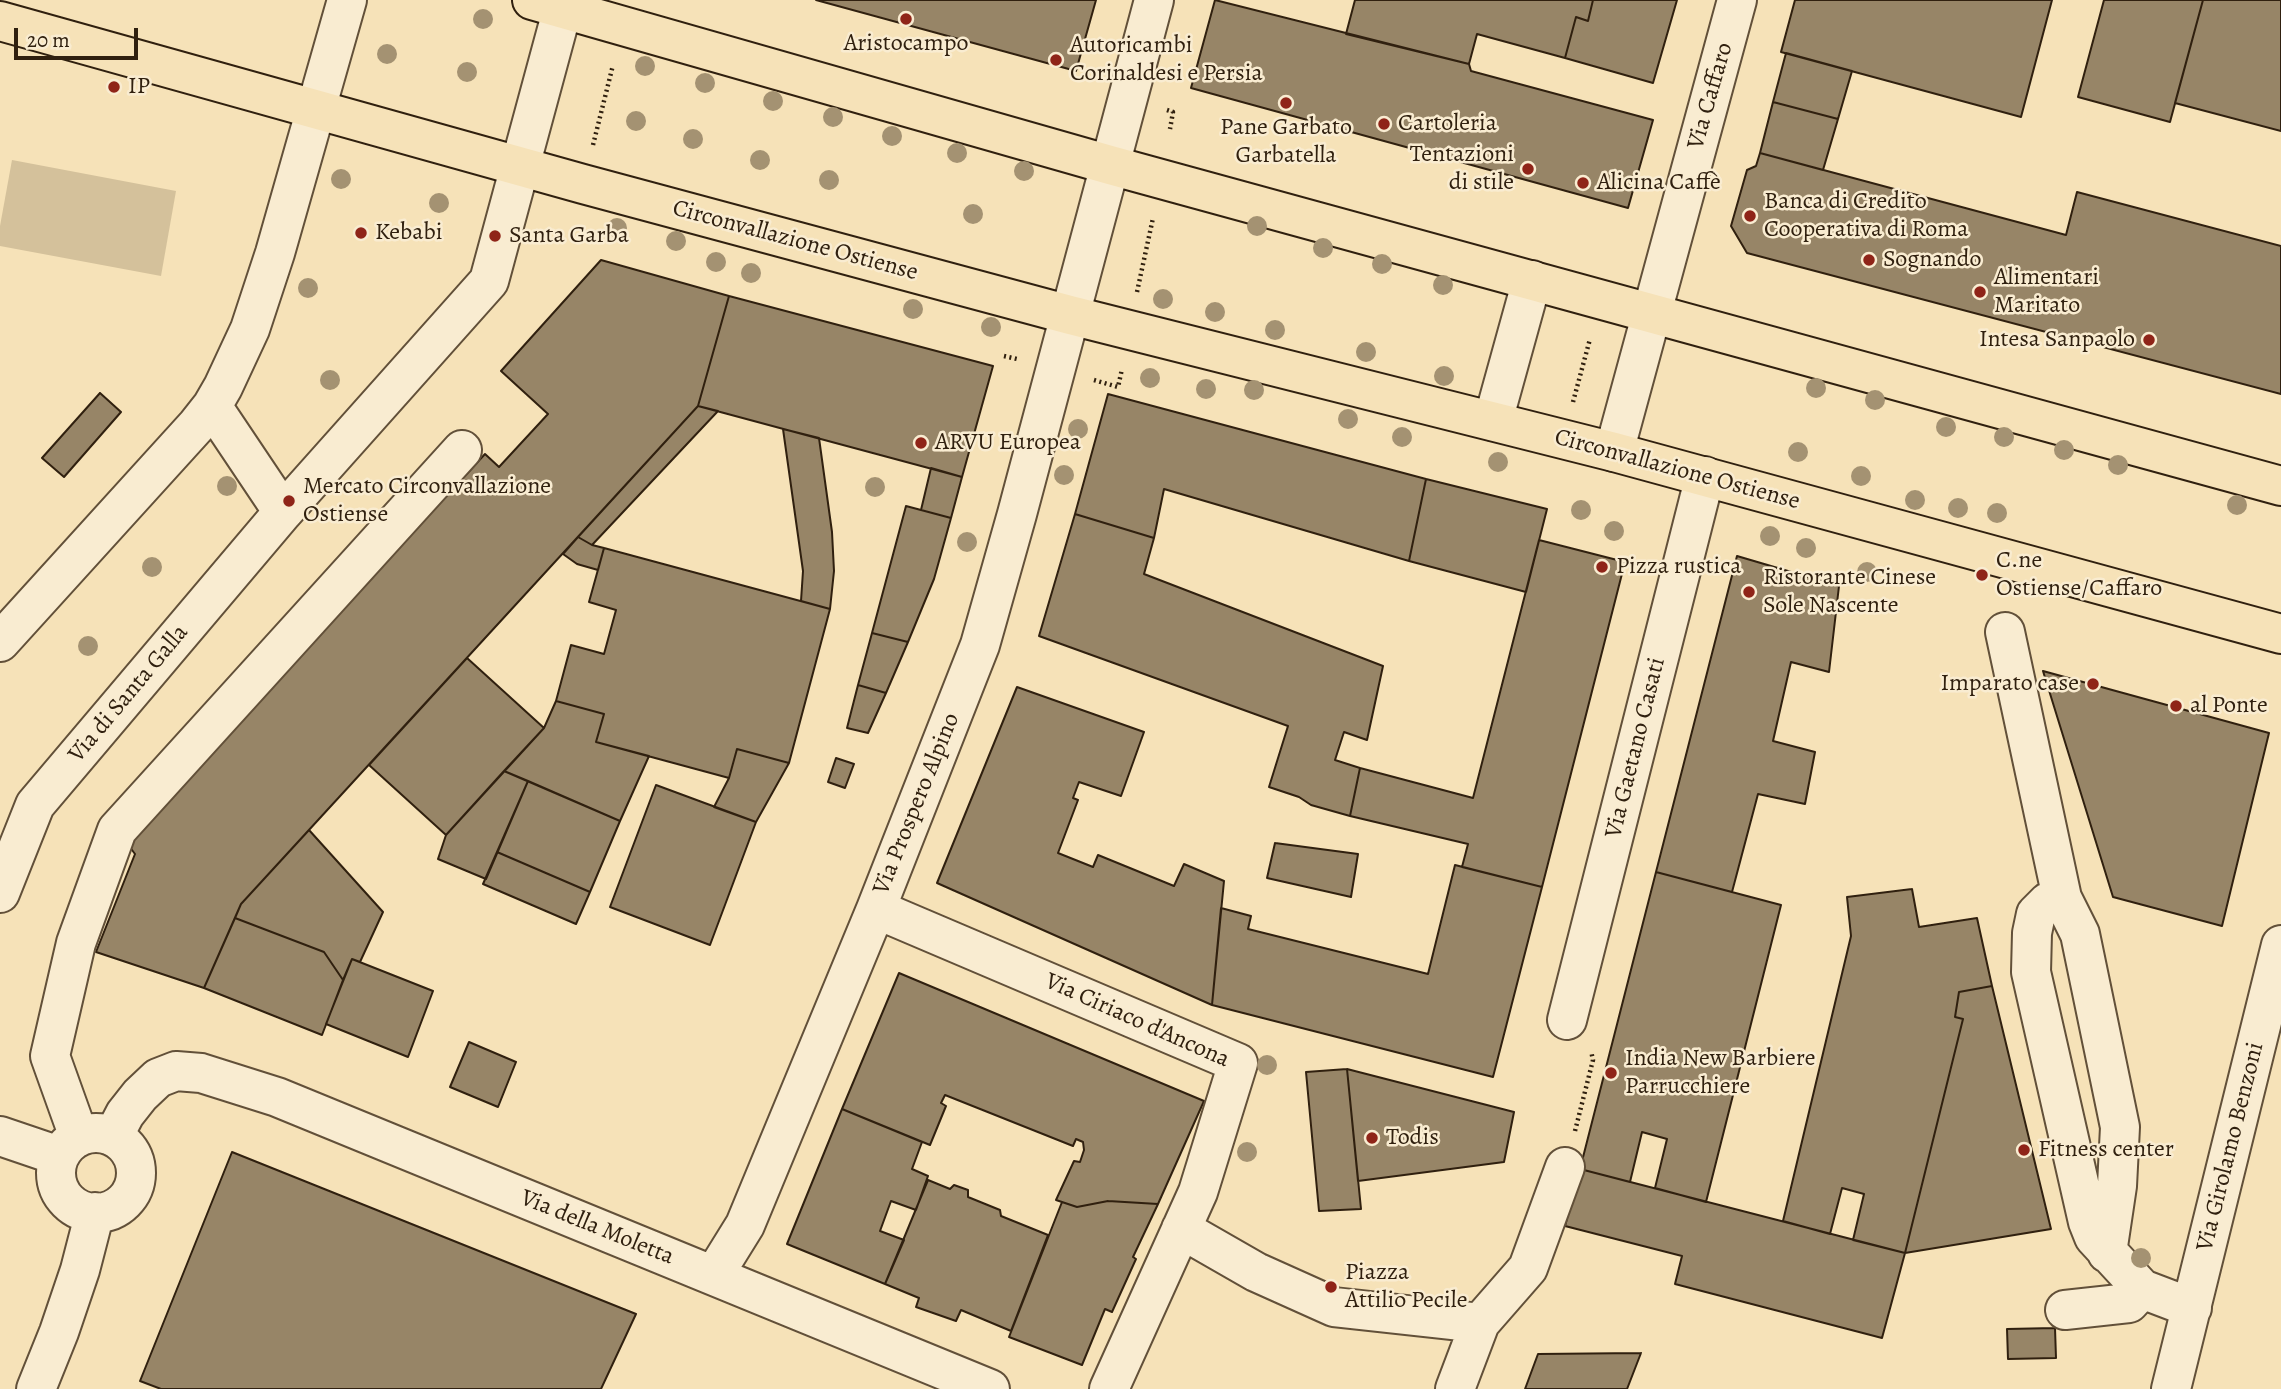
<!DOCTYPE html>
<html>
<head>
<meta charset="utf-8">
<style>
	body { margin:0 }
	#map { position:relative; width:2281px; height:1389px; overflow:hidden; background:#f6e2b8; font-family:Alegreya,serif }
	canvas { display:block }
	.scale { position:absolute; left:14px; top:28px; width:124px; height:32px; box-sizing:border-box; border:4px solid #30200f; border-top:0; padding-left:9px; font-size:21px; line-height:24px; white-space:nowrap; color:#30200f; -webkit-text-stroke:5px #f9ecd1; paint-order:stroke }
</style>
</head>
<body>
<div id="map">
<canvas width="2281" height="1389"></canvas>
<div class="scale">20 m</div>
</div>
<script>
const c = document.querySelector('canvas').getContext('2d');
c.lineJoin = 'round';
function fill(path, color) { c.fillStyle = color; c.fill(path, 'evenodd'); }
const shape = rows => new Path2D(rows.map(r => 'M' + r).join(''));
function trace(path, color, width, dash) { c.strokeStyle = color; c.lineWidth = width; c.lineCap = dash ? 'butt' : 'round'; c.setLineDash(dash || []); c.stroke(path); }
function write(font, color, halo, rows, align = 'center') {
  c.font = font + ' Alegreya,serif'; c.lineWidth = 5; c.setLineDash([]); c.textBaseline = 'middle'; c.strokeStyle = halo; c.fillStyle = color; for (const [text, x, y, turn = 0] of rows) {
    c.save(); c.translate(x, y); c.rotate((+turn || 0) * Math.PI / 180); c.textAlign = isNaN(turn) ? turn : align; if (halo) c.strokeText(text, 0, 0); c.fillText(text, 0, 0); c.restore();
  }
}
fill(shape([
	[12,160,176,191,161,276,0,246,0,226]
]), '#d4c19b');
const building = shape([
	[816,0,1096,0,1076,71,816,0],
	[1215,0,1469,64,1471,71,1653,120,1628,208,1191,88,1215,0],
	[1355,0,1593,0,1588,21,1576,17,1565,58,1477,34,1469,64,1346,34,1355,0],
	[1593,0,1677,0,1653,83,1565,58,1576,17,1588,21,1593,0],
	[1795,0,2052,0,2021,117,1781,52,1795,0],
	[2104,0,2203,0,2170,122,2078,97,2104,0],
	[2203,0,2281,0,2281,131,2175,103,2203,0],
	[1786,53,1852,71,1838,119,1773,102,1786,53],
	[1773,102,1838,119,1823,170,1760,153,1773,102],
	[1760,153,2066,235,2077,192,2281,246,2281,394,1747,253,1731,226,1747,170,1756,166,1760,153],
	[601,260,729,296,698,406,241,904,204,988,96,952,135,854,126,842,485,454,499,467,548,414,501,371,601,260],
	[729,296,993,366,962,477,698,406,729,296],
	[100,393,121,412,64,477,42,458,100,393],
	[1108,394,1426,479,1409,561,1164,489,1154,538,1075,514,1108,394],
	[698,406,718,411,592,545,578,537,698,406],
	[783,429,819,438,832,532,834,571,830,609,801,601,803,571,783,429],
	[931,468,962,477,951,518,921,510,931,468],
	[1426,479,1547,509,1526,592,1409,561,1426,479],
	[906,506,951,518,934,579,908,642,872,633,906,506],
	[1075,514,1154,538,1144,574,1383,666,1367,740,1344,732,1335,760,1360,768,1350,816,1311,805,1299,797,1269,787,1288,726,1039,636,1075,514],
	[578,537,592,545,604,548,598,570,577,564,563,554,578,537],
	[1539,540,1625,562,1542,887,1462,867,1468,844,1350,816,1360,768,1473,798,1539,540],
	[604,548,830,609,789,763,737,749,729,778,596,742,604,714,556,701,571,645,604,654,616,610,589,602,604,548],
	[1737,556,1839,586,1829,672,1791,662,1773,741,1815,752,1805,804,1758,794,1732,892,1656,872,1737,556],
	[872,633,908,642,886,693,858,685,872,633],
	[467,658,544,728,446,835,369,765,467,658],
	[2043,671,2269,733,2222,926,2113,897,2043,671],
	[858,685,886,693,868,733,847,728,858,685],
	[1017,687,1144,732,1121,796,1079,782,1073,798,1078,800,1058,853,1093,867,1098,855,1174,886,1184,864,1224,881,1212,1005,937,883,1017,687],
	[556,701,604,714,596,742,649,756,620,821,504,771,544,728,556,701],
	[737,749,789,763,756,822,714,807,729,778,737,749],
	[836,758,854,764,845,788,828,782,836,758],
	[504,771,528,781,486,879,438,859,446,835,504,771],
	[528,781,620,821,590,892,497,852,528,781],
	[656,785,756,822,710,945,610,907,656,785],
	[309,830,383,912,360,962,352,959,343,980,324,952,235,918,241,904,309,830],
	[1275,843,1358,854,1351,897,1267,878,1275,843],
	[497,852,590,892,576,924,483,884,497,852],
	[1455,865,1542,887,1493,1077,1212,1005,1221,908,1251,916,1248,929,1428,974,1455,865],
	[1656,872,1781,905,1706,1202,1655,1188,1667,1139,1642,1132,1630,1182,1580,1169,1656,872],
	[1912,889,1919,927,1977,918,1992,986,1959,992,1955,1017,1963,1019,1905,1253,1853,1240,1864,1194,1842,1188,1830,1234,1783,1221,1851,936,1847,897,1912,889],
	[235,918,324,952,343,980,322,1035,204,988,235,918],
	[352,959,433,991,408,1057,326,1024,352,959],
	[899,973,1204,1101,1158,1204,1108,1201,1077,1207,1056,1200,1074,1161,1080,1162,1084,1150,1083,1142,1076,1139,1073,1146,945,1095,941,1103,946,1106,930,1145,842,1109,899,973],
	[1992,986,2051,1229,1905,1253,1963,1019,1955,1017,1959,992,1992,986],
	[469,1042,516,1062,498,1107,450,1087,469,1042],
	[1347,1069,1361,1209,1319,1211,1306,1072,1347,1069],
	[1347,1069,1514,1112,1504,1162,1358,1181,1347,1069],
	[842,1109,922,1142,912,1169,928,1176,916,1210,891,1201,880,1231,904,1240,885,1284,787,1244,842,1109],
	[232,1152,636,1314,601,1389,161,1389,140,1381,232,1152],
	[1580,1169,1905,1253,1882,1338,1675,1284,1682,1256,1565,1226,1580,1169],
	[928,1180,950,1189,954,1185,968,1190,968,1197,1000,1210,1001,1216,1048,1235,1011,1331,961,1310,956,1321,916,1307,919,1298,885,1284,928,1180],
	[1108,1201,1158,1204,1133,1257,1136,1259,1112,1312,1105,1309,1082,1365,1009,1337,1062,1202,1077,1207,1108,1201],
	[2055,1328,2056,1358,2008,1359,2007,1329,2055,1328],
	[1641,1353,1627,1389,1525,1389,1538,1354,1641,1353]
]);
fill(building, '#978567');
trace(building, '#30200f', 2);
const minor = shape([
	[212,406,283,512],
	[1493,421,1532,280],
	[1614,452,1737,0],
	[2005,632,2062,898,2048,902,2036,914,2032,933,2031,972,2088,1222,2094,1237,2142,1289,2192,1308],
	[0,642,197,425,212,406,223,387,250,329,275,253,347,0],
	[0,893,35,805,283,512,489,281,565,0],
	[2062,898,2080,934,2120,1127,2117,1186,2107,1253],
	[876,909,1238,1063,1198,1192,1109,1389],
	[1567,1020,1705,476],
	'56 1173a40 40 0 1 1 80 0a40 40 0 1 1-80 0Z',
	[0,1136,59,1156],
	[79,1137,50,1056,76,943,117,830,462,450],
	[113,1137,125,1114,140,1095,158,1078,176,1071,201,1073,277,1097,990,1389],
	[1181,1229,1256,1272,1334,1307,1480,1323],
	[714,1275,745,1225,876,909,980,645,1017,514,1154,0],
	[2065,1310,2129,1303,2142,1289],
	[36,1389,59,1332,80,1270,95,1212],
	[1455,1389,1480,1323,1528,1268,1565,1167],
	[2171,1389,2281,945]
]);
const major = shape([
	[532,0,1110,165,2281,486],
	[0,21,583,184,1070,315,1614,452,2281,634]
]);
trace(minor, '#625039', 42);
trace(major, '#30200f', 42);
trace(shape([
	[1167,110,1173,112,1170,129],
	[593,145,613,65],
	[1137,292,1153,218],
	[1004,356,1017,359],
	[1094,380,1118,387,1122,369],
	[1573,402,1590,339],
	[1575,1131,1593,1060,1591,1051]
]), '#30200f', 4.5, [2, 3.5]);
trace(minor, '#f9ecd1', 38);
trace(major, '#f6e2b8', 38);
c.fillStyle = '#a49272';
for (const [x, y] of [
	[483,19],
	[387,54],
	[645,66],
	[467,72],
	[705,83],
	[773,101],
	[833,117],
	[636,121],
	[892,136],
	[693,139],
	[957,153],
	[760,160],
	[1024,171],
	[341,179],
	[829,180],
	[439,203],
	[973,214],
	[1257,226],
	[617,228],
	[676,241],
	[1323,248],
	[716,262],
	[1382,264],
	[751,273],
	[1443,285],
	[308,288],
	[1163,299],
	[913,309],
	[1215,312],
	[991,327],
	[1275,330],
	[1366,352],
	[1444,376],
	[1150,378],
	[330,380],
	[1816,388],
	[1206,389],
	[1254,390],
	[1875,400],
	[1348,419],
	[1946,427],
	[1078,429],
	[1402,437],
	[2004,437],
	[2064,450],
	[1798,452],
	[1498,462],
	[2118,465],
	[1064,475],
	[1861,476],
	[227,486],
	[875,487],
	[1915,500],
	[2237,505],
	[1958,508],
	[1581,510],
	[1997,513],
	[1614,531],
	[1770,536],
	[967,542],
	[1806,548],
	[152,567],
	[1867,572],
	[88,646],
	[1267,1065],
	[1247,1152],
	[2141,1258]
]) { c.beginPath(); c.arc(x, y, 10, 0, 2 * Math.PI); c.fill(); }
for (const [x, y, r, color] of [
	[906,19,7,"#8f2418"],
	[1056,60,7,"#8f2418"],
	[114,87,7,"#8f2418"],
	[1286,103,7,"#8f2418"],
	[1384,124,7,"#8f2418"],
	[1528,169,7,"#8f2418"],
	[1583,183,7,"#8f2418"],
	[1750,216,7,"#8f2418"],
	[361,233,7,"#8f2418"],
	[495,236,7,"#8f2418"],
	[1869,260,7,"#8f2418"],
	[1980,292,7,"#8f2418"],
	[2149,340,7,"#8f2418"],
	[921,443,7,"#8f2418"],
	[289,501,7,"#8f2418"],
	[1602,567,7,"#8f2418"],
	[1982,575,7,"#8f2418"],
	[1749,592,7,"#8f2418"],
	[2093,684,7,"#8f2418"],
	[2176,706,7,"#8f2418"],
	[1611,1073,7,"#8f2418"],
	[1372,1138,7,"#8f2418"],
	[2024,1150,7,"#8f2418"],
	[1331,1287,7,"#8f2418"]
]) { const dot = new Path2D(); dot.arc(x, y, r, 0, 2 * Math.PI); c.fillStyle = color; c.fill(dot); trace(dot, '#f9ecd1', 2.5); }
write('24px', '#30200f', '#f9ecd1', [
	["Aristocampo",906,44,"center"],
	["Autoricambi",1070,46],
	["Corinaldesi e Persia",1070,74],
	["IP",128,87],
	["Cartoleria",1398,124],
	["Pane Garbato",1286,128,"center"],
	["Garbatella",1286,156,"center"],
	["Tentazioni",1514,155,"right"],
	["di stile",1514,183,"right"],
	["Alicina Caffè",1597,183],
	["Banca di Credito",1764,202],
	["Cooperativa di Roma",1764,230],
	["Kebabi",375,233],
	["Santa Garba",509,236],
	["Sognando",1883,260],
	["Alimentari",1994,278],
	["Maritato",1994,306],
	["Intesa Sanpaolo",2135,340,"right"],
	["ARVU Europea",935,443],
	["Mercato Circonvallazione",303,487],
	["Ostiense",303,515],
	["C.ne",1996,561],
	["Ostiense/Caffaro",1996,589],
	["Pizza rustica",1616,567],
	["Ristorante Cinese",1763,578],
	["Sole Nascente",1763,606],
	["Imparato case",2079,684,"right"],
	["al Ponte",2190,706],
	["India New Barbiere",1625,1059],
	["Parrucchiere",1625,1087],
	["Todis",1386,1138],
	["Fitness center",2038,1150],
	["Piazza",1345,1273],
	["Attilio Pecile",1345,1301]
], 'left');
write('24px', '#30200f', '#f9ecd1', [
	["Via Caffaro",1711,96,-74],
	["Circonvallazione Ostiense",795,241,15],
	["Circonvallazione Ostiense",1677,470,15],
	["Via di Santa Galla",129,694,-50],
	["Via Gaetano Casati",1636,748,-76],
	["Via Prospero Alpino",917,804,-68],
	["Via Ciriaco d'Ancona",1137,1021,24],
	["Via Girolamo Benzoni",2231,1147,-76],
	["Via della Moletta",597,1228,22]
]);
</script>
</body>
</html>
